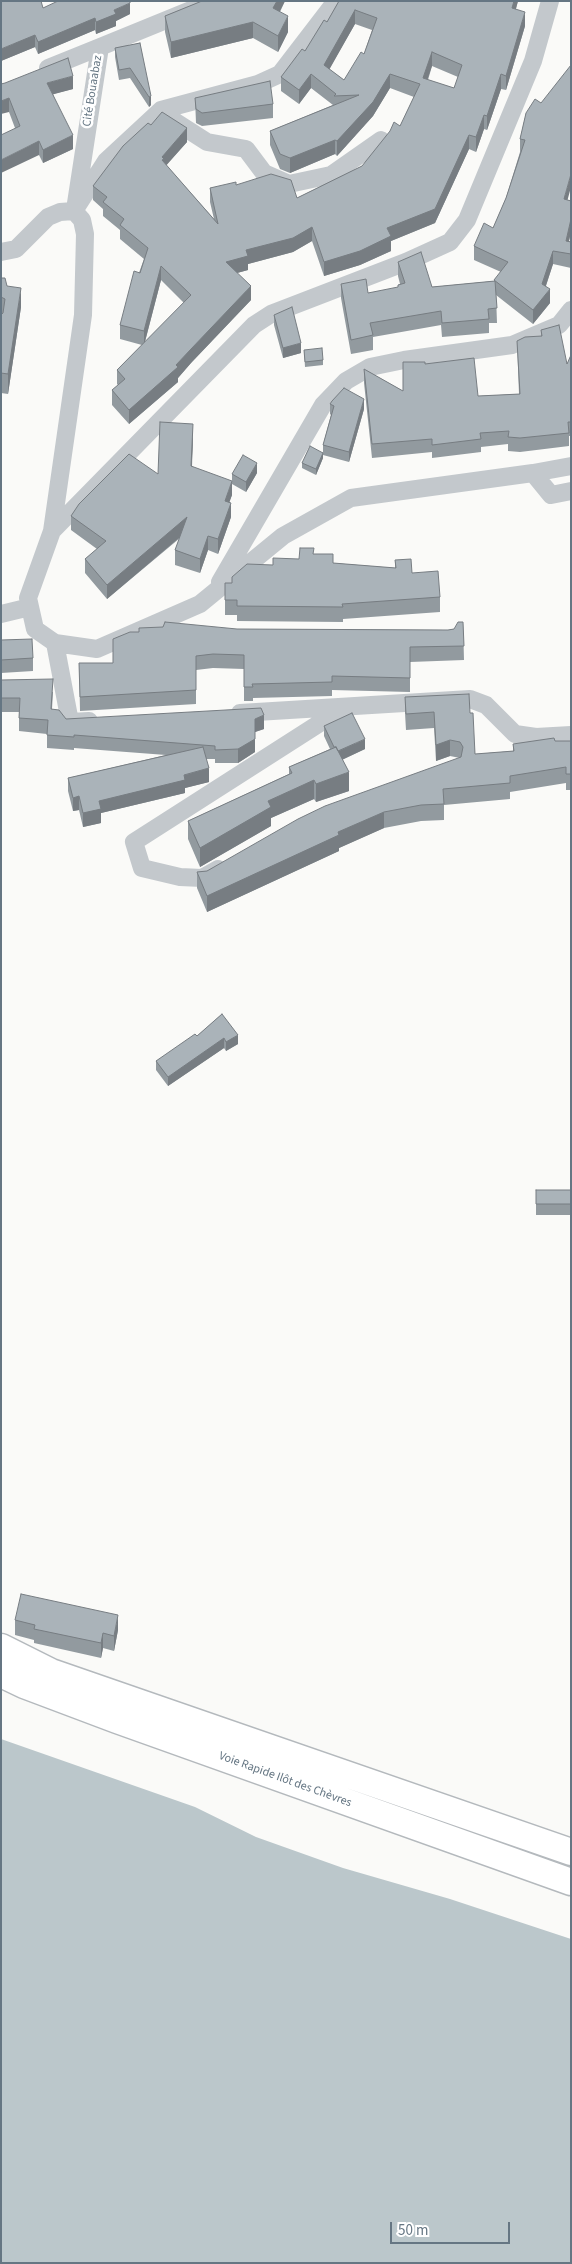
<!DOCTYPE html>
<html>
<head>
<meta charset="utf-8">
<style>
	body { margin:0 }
	#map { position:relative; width:572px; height:2264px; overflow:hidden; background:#fafaf8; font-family:"Source Sans 3",sans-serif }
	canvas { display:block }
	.frame { position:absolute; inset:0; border:2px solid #657683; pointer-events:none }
	.scale { position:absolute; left:390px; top:2222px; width:120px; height:22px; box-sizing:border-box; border:2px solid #657683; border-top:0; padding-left:6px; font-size:15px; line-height:18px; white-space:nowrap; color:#657683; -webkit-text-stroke:4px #fff; paint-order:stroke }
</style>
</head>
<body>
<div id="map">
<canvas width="572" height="2264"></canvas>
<div class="frame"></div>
<div class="scale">50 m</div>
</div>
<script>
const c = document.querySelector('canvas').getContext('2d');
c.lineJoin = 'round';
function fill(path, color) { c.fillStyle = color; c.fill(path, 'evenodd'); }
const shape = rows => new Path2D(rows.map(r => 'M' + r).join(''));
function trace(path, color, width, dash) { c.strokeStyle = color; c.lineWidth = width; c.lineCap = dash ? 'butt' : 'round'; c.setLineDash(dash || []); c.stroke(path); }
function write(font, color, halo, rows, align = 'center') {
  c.font = font + ' "Source Sans 3",sans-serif'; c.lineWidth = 5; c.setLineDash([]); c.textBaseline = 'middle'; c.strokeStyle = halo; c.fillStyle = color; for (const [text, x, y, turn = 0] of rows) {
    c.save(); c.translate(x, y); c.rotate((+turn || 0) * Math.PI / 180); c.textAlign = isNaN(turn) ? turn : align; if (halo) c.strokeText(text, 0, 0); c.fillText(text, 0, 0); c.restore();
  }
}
fill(shape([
	[1,1739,195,1807,256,1837,343,1868,450,1899,571,1939,571,2263,1,2263]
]), '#bbc7cb');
const highway = shape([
	[1,1647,51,1672,571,1852],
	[1,1674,24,1685,117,1720,571,1882]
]);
trace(highway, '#b4b9bd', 29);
trace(shape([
	[100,47,213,1],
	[48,68,100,47,76,203],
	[168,117,207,142,246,149,264,173,289,184,331,175,381,140],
	[74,211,106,161,161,110,258,84,280,74,336,1],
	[1,252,16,249,48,217,60,212,74,211,82,220,85,234,83,315,52,531,28,598,35,629,55,643,97,649,200,604,283,536,351,498,533,473,571,466],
	[533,473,551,495,571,491],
	[52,531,254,325,271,314,406,262,450,242,467,220,533,61,550,1],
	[220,582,323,405,346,381,370,367,404,360,512,345,559,325,571,310],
	[1,614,30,607],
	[55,643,70,722,89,721],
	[240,713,470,699,486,705,515,734,536,737,571,735],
	[218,869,202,878,180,877,142,868,134,842,345,707]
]), '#c3c8cc', 18);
trace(highway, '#fff', 26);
fill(shape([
	[202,1,285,1,280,12,288,32,278,52,253,38,171,58,165,32,165,16],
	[339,1,518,1,516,9,525,26,506,90,501,89,487,130,484,129,476,152,469,149,435,223,391,241,391,251,360,265,324,276,312,241,293,252,248,264,248,270,237,273,251,300,191,363,178,378,178,382,129,424,112,405,112,390,118,385,117,384,117,370,142,345,120,339,120,325,144,259,120,239,120,230,103,216,103,209,93,200,93,186,151,125,187,142,166,165,214,219,210,202,210,188,236,185,297,198,362,166,400,126,414,97,390,88,373,116,337,156,335,154,290,173,280,169,270,145,270,131,333,105,311,88,299,104,281,91,281,77,305,51,327,22],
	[355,24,372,30,364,54,344,80,329,69],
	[432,66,458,77,454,88,428,80],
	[161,280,184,303,145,342],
	[43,8,130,14,116,21,116,26,96,34,95,30,38,54,35,47,1,61],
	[140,43,151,105,149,107,130,78,119,80,115,57,115,48],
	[1,84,73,89,53,94,73,149,43,163,39,155,15,128,9,112],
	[195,98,273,104,273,118,202,126,196,123],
	[526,113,567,200,571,201,571,232,569,241,571,242,571,268,553,264,546,286,550,303,533,324,496,295,497,323,489,323,489,333,442,337,441,325,373,337,373,350,351,354,341,298,341,284,368,293,398,288,398,285,400,284,398,276,398,262,432,287,494,281,494,280,501,272,474,260,474,246,493,228,506,198,520,152,520,139],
	[1,278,21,307,8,394,1,393],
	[274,315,301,353,283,358,274,325],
	[541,330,567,364,571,355,571,436,569,436,569,446,520,452,508,451,508,444,481,447,481,452,432,458,432,452,372,458,364,383,364,369,403,391,425,364,478,396,519,394,517,341,541,336],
	[304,350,323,360,323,365,305,367],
	[330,404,364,409,349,462,323,455,323,458,316,475,302,468,302,463,323,452,323,445,331,415,330,414],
	[193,438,192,467,232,495,229,502,231,517,218,554,208,550,200,573,175,565,175,550,180,538,107,599,85,573,85,559,97,549,71,530,71,516,158,474],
	[257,473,246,492,232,484,232,474],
	[314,554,333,563,395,568,395,560,412,573,440,597,440,612,343,619,343,622,237,621,237,615,225,615,225,583,232,583,273,565,299,559],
	[463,622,464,660,410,662,410,692,332,690,332,696,253,698,253,701,244,701,244,669,213,668,196,670,196,704,80,711,79,663,113,663,237,629,448,630,454,629],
	[1,640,33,658,33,671,1,673],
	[1,680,53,692,52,709,66,719,264,729,255,732,255,752,238,763,215,763,215,759,206,759,209,782,185,788,185,793,101,813,101,823,83,827,79,810,73,811,68,791,68,778,166,755,74,748,74,750,47,748,47,734,19,731,19,712,1,712],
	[405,697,470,713,475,754,513,751,513,744,571,741,571,790,566,790,566,783,510,792,510,799,444,805,444,820,421,821,384,828,339,848,339,851,207,912,197,888,197,872,207,871,460,758,450,756,436,761,434,728,406,730,405,713],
	[324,726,365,749,342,760,349,791,316,802,314,799,271,818,271,826,200,867,188,839,188,821,289,774,289,767,330,749,324,736],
	[222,1014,238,1044,226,1051,224,1048,168,1086,156,1070,156,1061,197,1036],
	[536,1190,571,1190,571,1215,536,1215],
	[15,1620,118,1630,114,1651,103,1648,101,1658,34,1643,34,1640,15,1635]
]), '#929a9f');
fill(shape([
	[277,1,285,1,273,24,273,8],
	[514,1,518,1,512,22,512,8],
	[130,3,130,14,116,21,116,26,96,34,96,22,114,10],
	[355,10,355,24,324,79,324,65],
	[525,12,525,26,506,90,506,76],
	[288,16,288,32,278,52,278,36],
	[95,18,95,30,38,54,38,42],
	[253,22,253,38,171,58,171,42],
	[35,35,35,47,1,61,1,49],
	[432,52,432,66,423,92,423,78],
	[311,74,311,88,299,104,299,90],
	[390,74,390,88,373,116,337,156,337,141],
	[501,74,501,89,487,130,487,116],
	[73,76,73,89,47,96,47,83],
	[151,96,151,105,149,107,149,97],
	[9,98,9,112,1,114,1,101],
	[484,115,484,129,476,152,476,137],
	[187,128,187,142,164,168,162,157],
	[73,135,73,149,43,163,43,150],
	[469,135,469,149,435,223,391,241,391,251,360,265,324,276,324,262,387,228],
	[335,140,335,154,290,173,290,158],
	[39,141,39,155,1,173,1,160],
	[571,174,571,187,564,213,564,199],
	[571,219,571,232,566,254,566,241],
	[312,227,312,241,293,252,248,264,248,270,226,276,226,262,246,250],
	[553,251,553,264,542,297,542,284],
	[161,266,161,280,144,345,144,331],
	[251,286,251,300,191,363,178,378,178,382,129,424,129,410,176,365,191,349],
	[21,288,21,307,8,394,8,374],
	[550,289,550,303,533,324,533,310],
	[301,343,301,353,283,358,283,348],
	[364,399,364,409,349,462,349,452],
	[193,424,193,438,191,481,191,466],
	[323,453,323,458,316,475,316,469],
	[257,463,257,473,246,492,246,482],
	[232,481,232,495,225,515,225,501],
	[231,503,231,517,218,554,218,539],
	[187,517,187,531,107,599,107,585],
	[208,536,208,550,200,573,200,559],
	[264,715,264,729,255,732,255,719],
	[255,739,255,752,238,763,238,749],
	[365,739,365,749,337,762,337,752],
	[450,740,450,756,436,761,436,745],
	[209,768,209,782,185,788,185,793,101,813,101,823,83,827,83,813,99,801],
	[349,772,349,791,316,802,316,784],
	[314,780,314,799,271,818,271,826,200,867,200,848,268,801],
	[79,796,79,810,73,811,73,798],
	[384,812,384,828,339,848,339,851,207,912,207,896,338,832],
	[238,1035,238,1044,226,1051,226,1042],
	[224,1038,224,1048,168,1086,168,1077],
	[118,1615,118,1630,114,1651,114,1636],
	[103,1633,103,1648,101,1658,101,1643]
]), '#777d82');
const building = shape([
	[1,1,41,1,43,8,58,1,130,1,130,3,114,10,116,14,96,22,95,18,38,42,35,35,1,49,1,1],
	[202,1,277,1,273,8,288,16,278,36,253,22,171,42,165,16,202,1],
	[339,1,514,1,512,8,525,12,506,76,501,74,487,116,484,115,476,137,469,135,435,209,387,228,391,236,360,251,324,262,312,227,293,238,246,250,248,256,226,262,251,286,191,349,176,365,178,367,129,410,112,390,125,379,117,370,191,295,161,266,144,331,120,325,134,271,140,273,148,248,120,225,124,219,103,202,107,197,93,186,123,146,148,123,151,125,162,112,187,128,162,157,164,159,162,160,218,224,210,188,236,182,236,185,271,174,291,180,297,198,362,166,390,131,394,122,400,126,420,84,390,74,373,102,337,141,335,140,290,158,280,154,270,131,359,95,334,96,336,94,311,74,299,90,281,77,302,49,305,51,324,20,327,22,339,1],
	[355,10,377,18,364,54,361,52,344,80,324,65,355,10],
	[432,52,462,65,454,88,423,78,432,52],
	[140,43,151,96,149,97,130,68,119,70,115,48,140,43],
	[68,58,73,76,47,83,73,135,43,150,39,141,1,160,1,135,20,126,9,98,1,101,1,84,5,83,68,58],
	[571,65,571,174,564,199,571,201,571,219,566,241,571,242,571,254,553,251,542,284,550,289,533,310,494,280,508,262,474,246,484,223,493,228,506,198,525,140,520,139,526,113,535,99,541,103,571,65],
	[270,81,273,104,202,113,196,109,195,98,270,81],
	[421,252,432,287,495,281,497,308,488,309,489,319,442,323,441,311,370,323,373,335,351,340,341,284,366,279,368,293,398,287,398,285,405,283,398,262,421,252],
	[1,278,5,278,7,286,21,288,8,374,1,373,1,315,3,313,5,299,1,297,1,278],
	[292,307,301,343,283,348,274,315,292,307],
	[559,325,567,364,571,355,571,422,568,422,569,433,520,438,508,437,509,431,480,433,481,439,432,445,432,439,372,444,364,369,403,391,403,362,425,362,425,364,474,358,478,396,520,394,517,341,525,337,542,336,541,330,559,325],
	[322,348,323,360,305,362,304,350,322,348],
	[344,388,364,399,349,452,323,445,334,406,330,404,332,401,344,388],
	[160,422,193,424,191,466,232,481,225,501,231,503,218,539,208,536,200,559,175,550,187,517,107,585,85,559,106,541,71,516,79,504,129,454,158,474,160,422],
	[310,446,323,453,316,469,302,463,310,446],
	[243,455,257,463,246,482,232,474,243,455],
	[300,548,314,548,313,554,333,554,333,563,396,568,395,560,411,559,412,573,438,571,440,597,342,604,343,607,237,606,237,600,225,600,225,583,232,583,232,577,247,564,273,565,273,558,299,559,300,548],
	[165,622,237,629,448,630,454,629,458,622,463,622,464,646,410,647,410,678,332,676,332,682,252,684,253,687,244,687,244,655,213,654,196,656,196,690,80,697,79,663,113,663,113,639,130,632,139,632,139,628,163,627,165,622],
	[32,639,33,658,1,660,1,640,32,639],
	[53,679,51,709,59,710,66,719,261,708,264,715,255,719,255,739,238,749,215,750,215,746,74,735,74,737,47,735,48,720,19,718,20,698,1,698,1,680,53,679],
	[469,694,470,713,473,713,475,754,514,751,513,744,554,738,555,741,571,741,571,774,566,774,566,767,510,776,510,783,443,789,444,804,421,805,384,812,338,832,339,835,207,896,197,872,207,871,298,819,325,806,461,757,463,747,460,742,450,740,436,745,434,712,406,714,405,697,469,694],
	[352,713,365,739,338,751,336,747,334,747,324,726,352,713],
	[203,747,209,768,184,775,185,780,99,801,101,809,83,813,79,796,73,798,68,778,203,747],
	[336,747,349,772,316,784,314,780,268,801,271,807,200,848,188,821,292,773,289,767,336,747],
	[222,1014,238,1035,226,1042,224,1038,168,1077,156,1061,195,1034,197,1036,222,1014],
	[536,1190,571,1190,571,1204,536,1204,536,1190],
	[21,1594,118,1615,114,1636,103,1633,101,1643,34,1629,35,1625,15,1620,21,1594]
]);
fill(building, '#aab3b9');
trace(building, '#777d82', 1);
write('12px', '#657683', '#fff', [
	["Cité Bouaabaz",93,91,-81],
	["Voie Rapide Ilôt des Chèvres",285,1780,20]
]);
</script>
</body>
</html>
